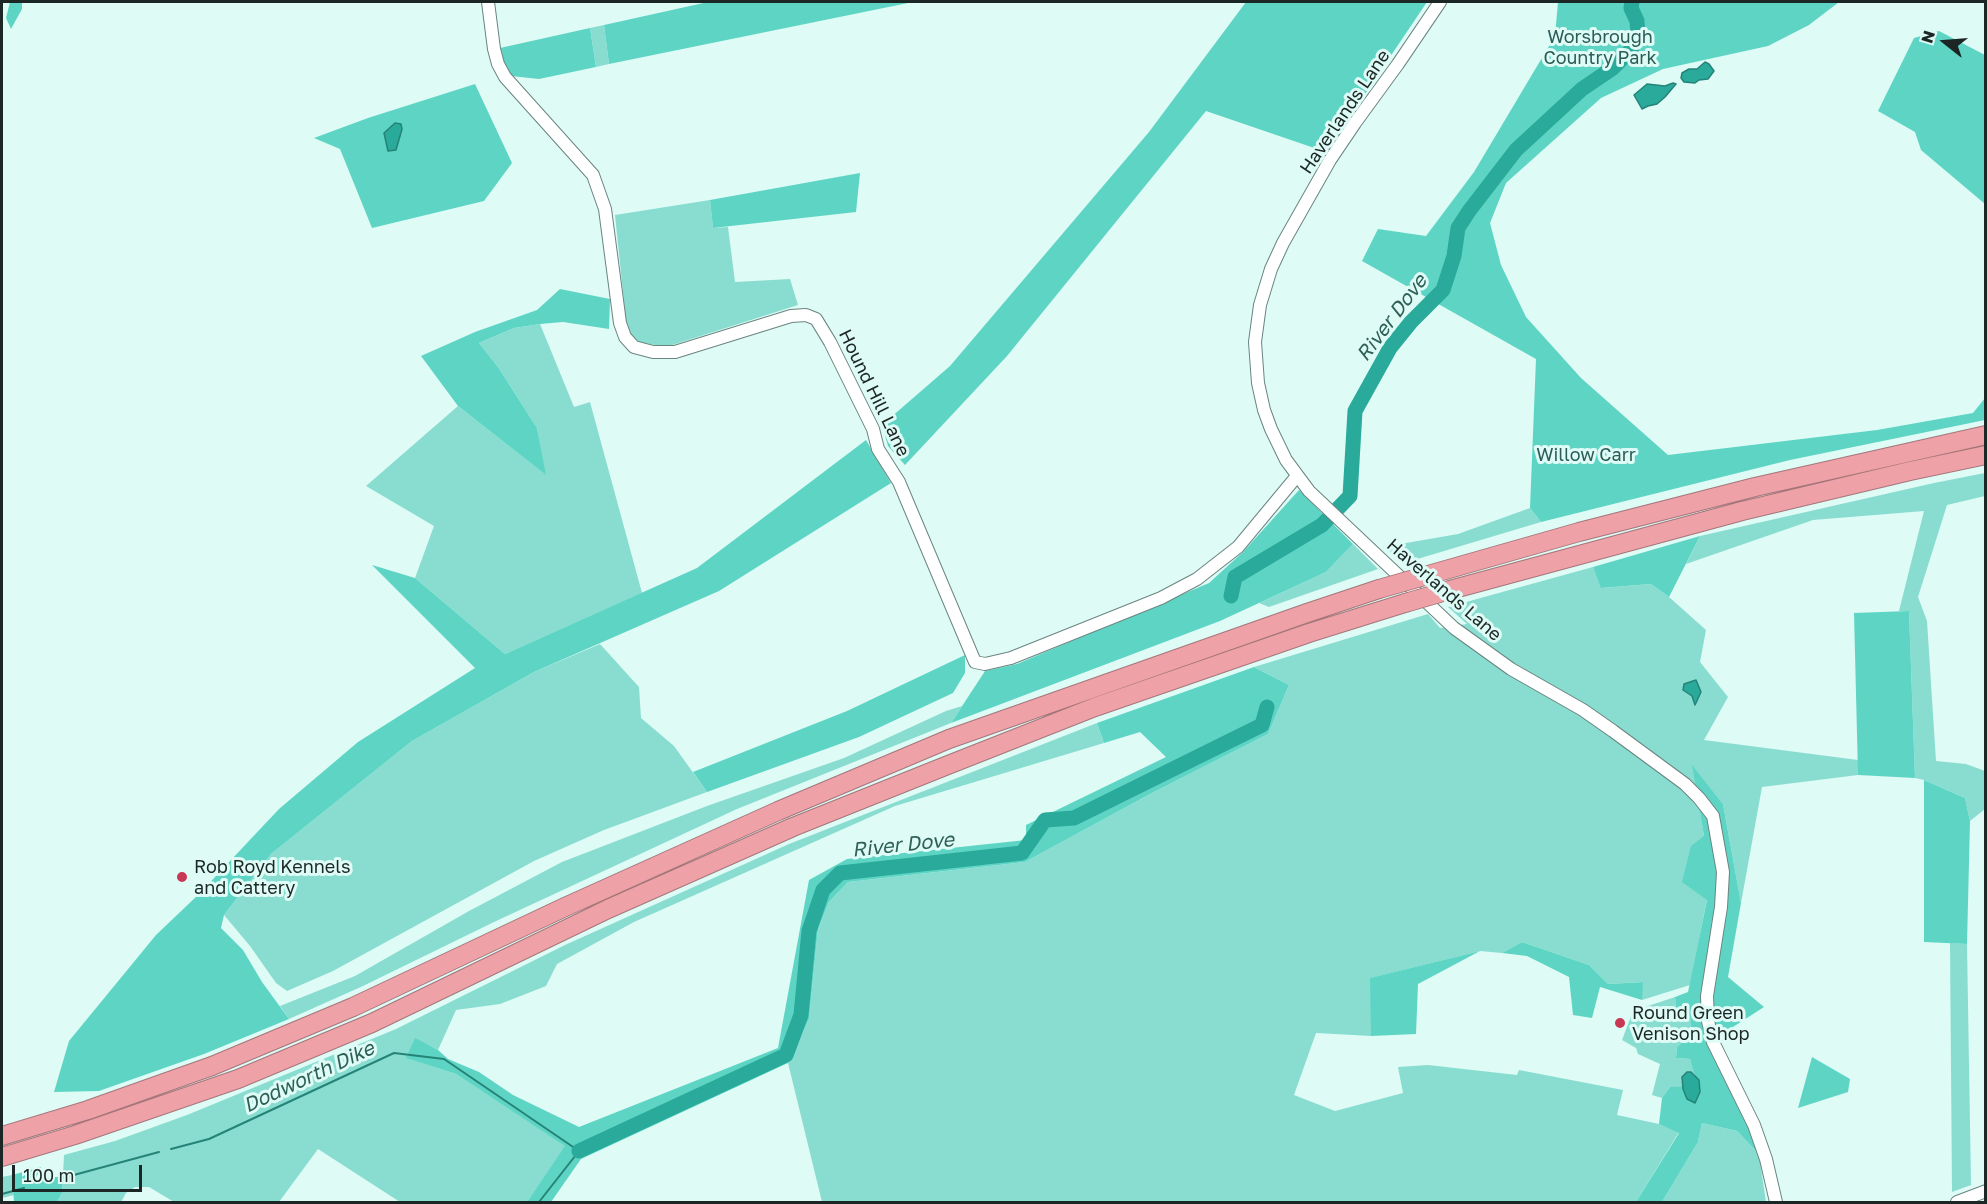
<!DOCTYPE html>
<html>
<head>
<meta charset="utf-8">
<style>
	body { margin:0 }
	#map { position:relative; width:1987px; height:1204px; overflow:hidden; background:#defbf6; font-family:"Golos Text",sans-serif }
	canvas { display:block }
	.frame { position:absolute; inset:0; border:3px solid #1c2725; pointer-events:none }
	.north { position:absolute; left:1915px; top:12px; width:60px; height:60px; -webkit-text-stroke:4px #defbf6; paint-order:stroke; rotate:287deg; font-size:16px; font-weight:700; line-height:24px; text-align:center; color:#1c2725 }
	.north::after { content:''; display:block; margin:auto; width:21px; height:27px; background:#1c2725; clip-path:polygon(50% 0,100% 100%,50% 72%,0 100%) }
	.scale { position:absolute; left:12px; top:1165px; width:130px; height:27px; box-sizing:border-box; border:3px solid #1c2725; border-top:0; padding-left:8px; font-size:18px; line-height:21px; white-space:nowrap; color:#1c2725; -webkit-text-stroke:4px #defbf6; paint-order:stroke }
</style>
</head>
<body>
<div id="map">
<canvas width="1987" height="1204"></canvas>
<div class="frame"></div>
<div class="north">N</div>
<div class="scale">100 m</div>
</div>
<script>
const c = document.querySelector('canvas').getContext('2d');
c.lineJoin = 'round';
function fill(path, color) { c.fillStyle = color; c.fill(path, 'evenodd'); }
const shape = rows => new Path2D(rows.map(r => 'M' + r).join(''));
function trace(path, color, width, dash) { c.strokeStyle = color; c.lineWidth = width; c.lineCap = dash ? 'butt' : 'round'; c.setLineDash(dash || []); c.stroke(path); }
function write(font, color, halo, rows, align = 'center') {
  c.font = font + ' "Golos Text",sans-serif'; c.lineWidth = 6; c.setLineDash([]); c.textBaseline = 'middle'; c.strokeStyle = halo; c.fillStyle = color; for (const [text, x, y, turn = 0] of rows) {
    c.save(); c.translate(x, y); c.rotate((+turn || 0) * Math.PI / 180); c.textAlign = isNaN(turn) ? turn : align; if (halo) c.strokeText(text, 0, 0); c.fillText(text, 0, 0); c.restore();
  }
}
fill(shape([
	[604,25,609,64,596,67,590,28],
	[710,200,713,228,728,227,735,282,790,279,798,305,666,347,639,342,627,331,615,215],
	[540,324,574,407,590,402,642,593,505,654,415,578,434,526,366,486,458,406,545,474,537,428,498,367,479,343,514,328],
	[1985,473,1985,496,1947,505,1918,597,1927,621,1936,761,1966,764,1985,771,1985,809,1970,821,1965,798,1924,780,1915,778,1909,611,1899,611,1924,511,1813,520,1686,564,1700,536,1934,483],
	[1530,508,1541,522,1404,563,1383,547,1458,534],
	[1353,544,1378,569,1269,607,1259,603,1326,572],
	[1593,567,1602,588,1651,584,1669,597,1706,630,1700,662,1728,697,1704,740,1858,760,1858,775,1762,787,1741,903,1723,804,1693,767,1704,836,1707,899,1690,985,1642,1000,1642,982,1608,984,1589,965,1522,942,1502,953,1480,951,1371,978,1371,1036,1316,1033,1294,1095,1335,1111,1403,1093,1398,1067,1428,1065,1517,1075,1519,1070,1623,1090,1617,1115,1659,1124,1679,1132,1636,1202,822,1202,788,1063,809,1019,818,929,829,902,848,882,1025,862,1152,793,1268,734,1289,685,1254,667,1428,614,1440,628,1467,624,1448,607],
	[600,644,639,687,641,718,674,746,707,792,604,830,534,861,333,971,287,991,276,983,250,946,224,915,271,854,412,741,534,672],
	[962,706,951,723,737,809,494,922,363,986,289,1019,280,1006,355,976,469,911,562,862,707,806,844,758,946,711],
	[1097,723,1104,743,895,806,634,922,557,964,546,986,500,1004,456,1010,438,1050,415,1039,407,1058,456,1074,566,1146,527,1202,400,1202,318,1149,279,1202,174,1202,149,1187,135,1187,126,1193,121,1202,57,1202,62,1193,64,1155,115,1141,187,1115,396,1029,565,945,789,844],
	[1950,943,1967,944,1971,1185,1952,1192],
	[1675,997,1676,1008,1690,1016,1691,1033,1677,1047,1676,1058,1690,1059,1696,1075,1690,1072,1687,1072,1683,1089,1670,1087,1662,1098,1652,1095,1660,1064,1638,1054,1636,1048,1622,1040,1633,1011],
	[1702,1123,1737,1131,1759,1154,1766,1202,1662,1202,1698,1142],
	[12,1175,14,1195,2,1198,2,1177]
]), '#89ddd0');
fill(shape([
	[10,2,22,2,22,9,11,29,6,18],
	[708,2,913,2,609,64,604,25],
	[1246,2,1427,2,1326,152,1206,111,1007,356,905,465,888,446,882,425,950,366,1149,132],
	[1558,2,1839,2,1809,25,1768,46,1663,69,1601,98,1506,183,1490,223,1501,265,1526,317,1581,378,1668,455,1877,430,1973,413,1985,398,1985,420,1790,460,1541,522,1530,508,1536,359,1362,261,1378,229,1426,236,1474,172,1555,36],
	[590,28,596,67,539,79,511,76,502,62,500,48],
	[1939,31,1985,55,1985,204,1921,150,1915,132,1878,111,1914,38],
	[475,84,512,163,484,201,372,228,340,149,314,138,368,118],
	[860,173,856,212,713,228,710,200],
	[560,289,610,299,609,329,563,322,540,324,514,328,479,343,498,367,537,428,546,475,458,406,421,356,475,332,537,310],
	[866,440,891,483,719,591,534,672,412,741,271,854,224,915,221,928,243,950,262,982,289,1019,204,1054,99,1091,54,1092,69,1041,156,935,198,895,279,809,358,742,475,668,372,565,415,578,505,654,697,568],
	[1299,490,1353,544,1326,572,1220,621,951,723,985,671,1017,664,1209,583,1243,552],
	[1700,536,1669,597,1651,584,1601,588,1593,567],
	[1909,611,1915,778,1858,775,1854,613],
	[965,655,965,673,953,693,859,737,707,792,693,772,847,711],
	[1254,667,1289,685,1268,734,1152,793,1025,862,848,882,829,902,818,929,809,1019,788,1063,581,1159,551,1202,527,1202,565,1146,456,1074,406,1058,415,1038,438,1050,448,1059,479,1072,513,1095,579,1127,778,1048,809,880,847,859,1026,840,1026,825,1166,757,1140,732,1104,743,1097,723],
	[1692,765,1723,804,1741,903,1728,977,1764,1007,1719,1036,1759,1154,1737,1131,1702,1123,1698,1142,1662,1202,1636,1202,1679,1133,1659,1124,1662,1098,1670,1087,1698,1086,1690,1059,1676,1058,1677,1047,1691,1033,1690,1016,1676,1008,1675,997,1688,992,1707,900,1682,882,1691,846,1704,836],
	[1924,780,1965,798,1970,821,1967,944,1924,942],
	[1522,942,1589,965,1608,984,1643,982,1642,1000,1600,987,1592,1018,1573,1015,1569,977,1527,956,1502,953],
	[1480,951,1418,984,1416,1034,1371,1036,1370,978],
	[1812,1057,1850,1079,1848,1092,1798,1108],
	[41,1167,35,1180,63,1176,62,1193,57,1202,14,1202,12,1175]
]), '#5ed5c4');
const water = shape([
	[1705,62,1709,64,1714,71,1708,79,1699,80,1695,83,1684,82,1681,78,1682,73,1689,69,1697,69,1705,62],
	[1673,83,1676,84,1665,97,1657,104,1648,106,1642,109,1634,95,1647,84,1665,86,1673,83],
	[395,123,401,124,402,129,396,150,388,151,384,133,395,123],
	[1696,680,1701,692,1695,705,1692,696,1683,690,1684,684,1696,680],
	[1687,1072,1691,1072,1699,1080,1700,1092,1695,1103,1687,1099,1683,1089,1682,1077,1687,1072]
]);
fill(water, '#29aa9b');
trace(water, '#258378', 1.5);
trace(shape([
	[171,1149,209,1139,394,1053,444,1059,579,1151,539,1202],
	[59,1179,159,1152],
	[2,1194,24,1188]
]), '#258378', 2);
trace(shape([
	[1231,596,1235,577,1322,525,1350,496,1355,411,1390,348,1411,322,1443,290,1454,256,1458,228,1469,211,1516,150,1582,89,1613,68,1630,51,1638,36,1637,21,1631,8,1632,2],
	[579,1151,786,1055,801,1015,809,931,823,890,840,873,1022,853,1045,820,1074,818,1262,725,1267,707]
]), '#29aa9b', 15);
const minor = shape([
	[488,2,494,49,498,64,505,77,593,175,605,209,620,323,625,337,634,347,653,352,675,352,791,316,806,315,816,319,830,342,873,429,878,449,899,482,975,662,985,664,1011,658,1161,598,1197,579,1238,547,1297,476],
	[1440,2,1398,64,1355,123,1330,160,1283,243,1271,269,1260,305,1255,342,1258,383,1264,410,1271,429,1286,460,1309,491,1454,628,1511,669,1583,710,1613,731,1685,784,1699,798,1713,816,1723,872,1721,907,1707,996,1708,1021,1713,1042,1754,1125,1766,1159,1776,1202],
	[1957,1202,1986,1191]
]);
const highway = shape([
	[1428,575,1579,532,1755,487,1986,435],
	[1450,590,1742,511,1910,471,1986,455],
	[2,1136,88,1110,212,1066,353,1007,565,907,778,811,949,739,1307,613,1379,589],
	[2,1157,75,1135,238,1079,372,1023,608,909,793,827,948,765,1095,707,1309,633,1405,603]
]);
trace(minor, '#6a8580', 14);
trace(highway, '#a4767a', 20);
trace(minor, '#fff', 12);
trace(highway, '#eea1a7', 18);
const highwayBridge = shape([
	[1379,589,1428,575],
	[1405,603,1450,590]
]);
trace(highwayBridge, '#a4767a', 20, []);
trace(highwayBridge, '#eea1a7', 18);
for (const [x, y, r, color] of [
	[182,877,6,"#c83855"],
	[1620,1023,6,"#c83855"]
]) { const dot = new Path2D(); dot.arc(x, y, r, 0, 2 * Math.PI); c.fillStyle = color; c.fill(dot); trace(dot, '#defbf6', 2); }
write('18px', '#2b5d56', '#defbf6', [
	["Worsbrough",1600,37],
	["Country Park",1600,58],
	["Willow Carr",1586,455]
]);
write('18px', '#1c2725', '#defbf6', [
	["Haverlands Lane",1345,112,-56],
	["Hound Hill Lane",874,393,64],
	["Haverlands Lane",1444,590,41]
]);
write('18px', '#1c2725', '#defbf6', [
	["Rob Royd Kennels",194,867],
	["and Cattery",194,888],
	["Round Green",1632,1013],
	["Venison Shop",1632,1034]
], 'left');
write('italic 20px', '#2e6058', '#defbf6', [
	["River Dove",1392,318,-53],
	["River Dove",903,845,-6],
	["Dodworth Dike",309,1077,-25]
]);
</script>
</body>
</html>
